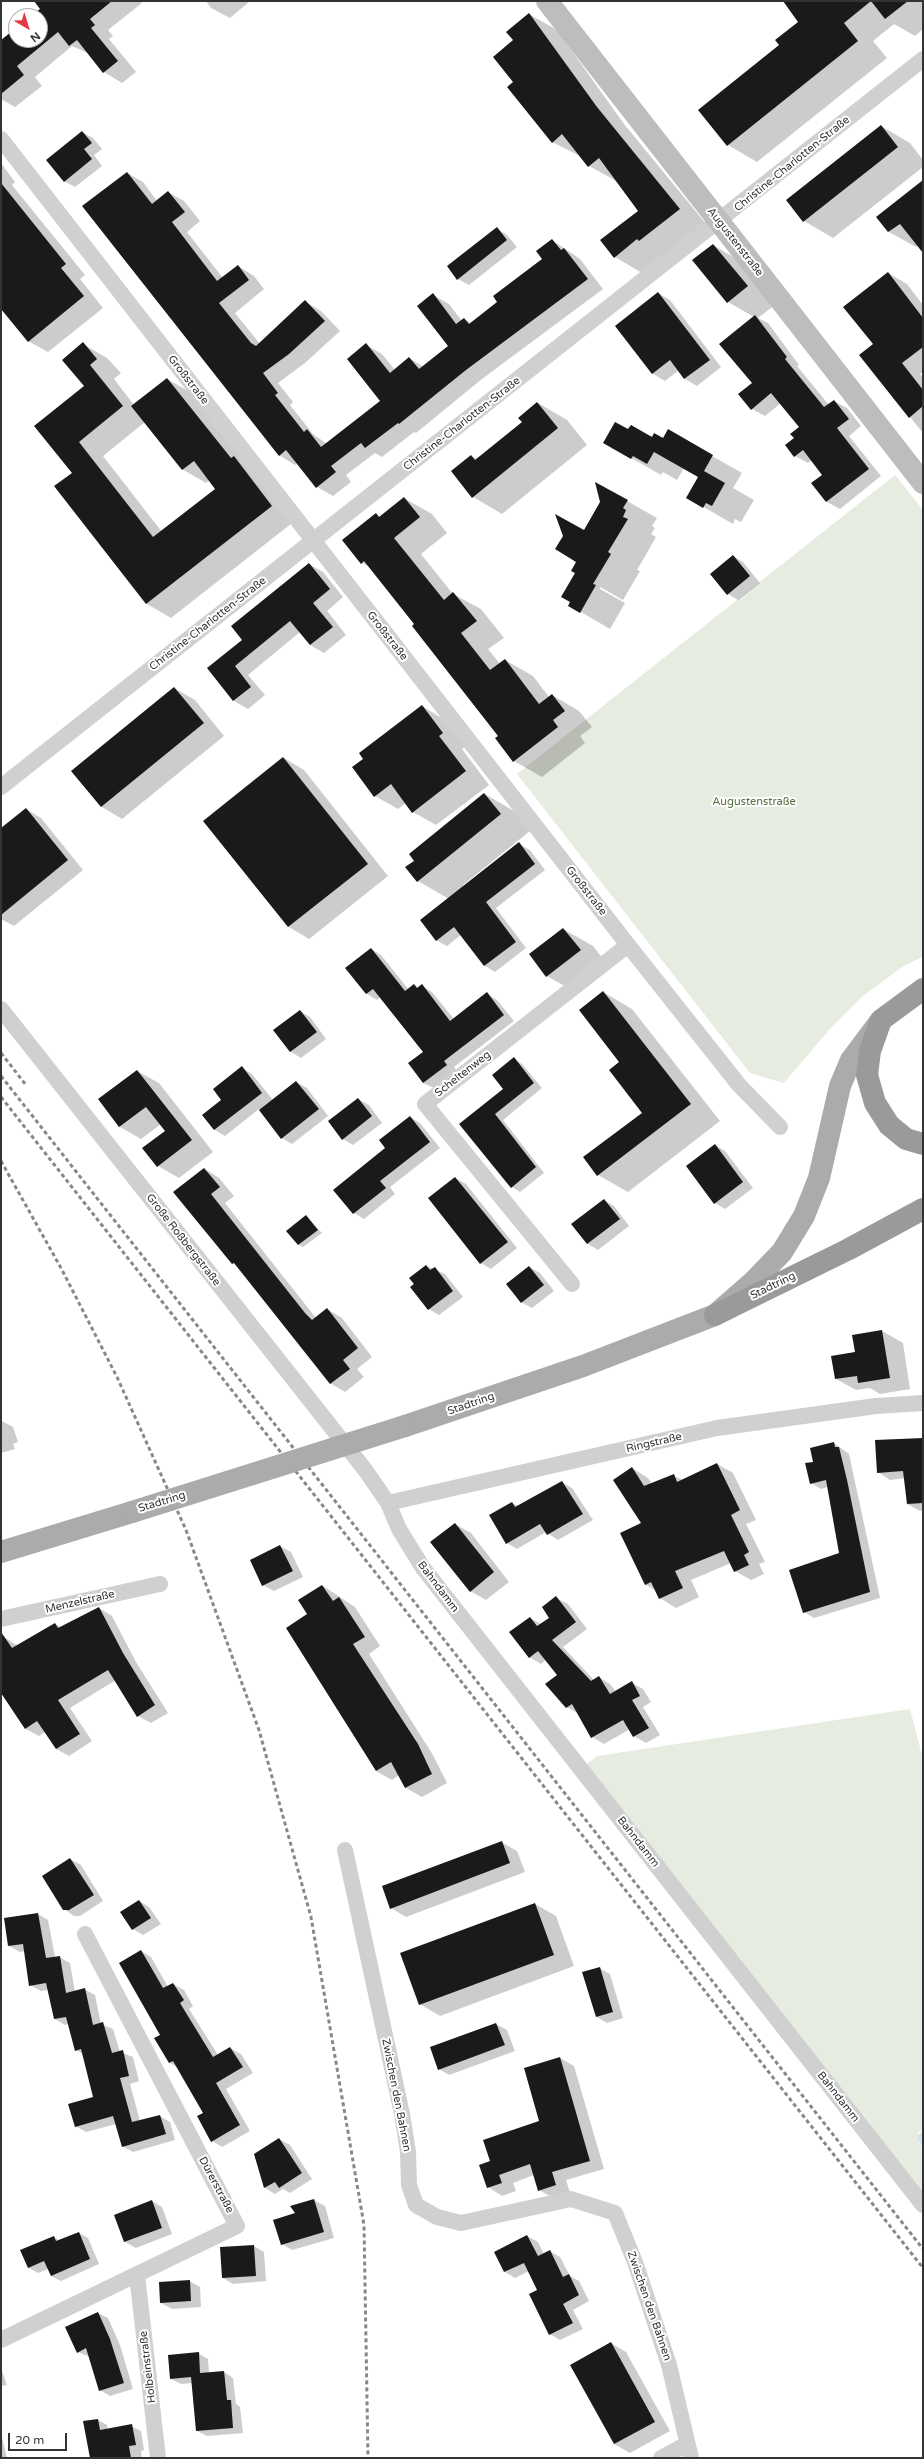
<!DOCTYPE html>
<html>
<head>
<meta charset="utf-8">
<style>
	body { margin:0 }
	#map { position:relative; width:924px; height:2459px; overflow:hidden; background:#fff; font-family:"Varela Round",sans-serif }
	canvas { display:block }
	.frame { position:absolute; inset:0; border:2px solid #333; pointer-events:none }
	.north { position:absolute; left:8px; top:8px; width:40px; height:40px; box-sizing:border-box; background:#fff; border:1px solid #adadad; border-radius:50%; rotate:142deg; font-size:11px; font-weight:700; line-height:16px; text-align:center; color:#333 }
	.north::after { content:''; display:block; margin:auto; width:14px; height:18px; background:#e63946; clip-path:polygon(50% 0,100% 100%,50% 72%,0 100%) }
	.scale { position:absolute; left:8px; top:2433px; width:59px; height:18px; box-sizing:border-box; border:2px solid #333; border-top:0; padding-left:5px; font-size:12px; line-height:14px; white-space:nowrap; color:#333; -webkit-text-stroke:3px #fff; paint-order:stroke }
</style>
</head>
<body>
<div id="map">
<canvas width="924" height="2459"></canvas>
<div class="frame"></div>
<div class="north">N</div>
<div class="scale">20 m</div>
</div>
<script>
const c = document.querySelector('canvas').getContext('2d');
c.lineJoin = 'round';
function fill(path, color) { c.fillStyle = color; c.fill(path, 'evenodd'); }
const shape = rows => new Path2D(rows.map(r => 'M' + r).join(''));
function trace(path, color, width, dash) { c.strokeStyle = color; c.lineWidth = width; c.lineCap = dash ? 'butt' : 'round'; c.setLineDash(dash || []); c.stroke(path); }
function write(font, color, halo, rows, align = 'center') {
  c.font = font + ' "Varela Round",sans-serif'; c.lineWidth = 4; c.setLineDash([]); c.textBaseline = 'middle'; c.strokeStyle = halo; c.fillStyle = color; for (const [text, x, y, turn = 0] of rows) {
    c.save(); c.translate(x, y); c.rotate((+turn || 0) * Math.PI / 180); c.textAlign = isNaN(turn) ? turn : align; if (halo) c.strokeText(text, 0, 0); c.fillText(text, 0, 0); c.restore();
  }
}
fill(shape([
	[895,475,923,510,923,957,905,965,864,995,828,1031,784,1083,750,1073,517,774],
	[910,1709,923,1759,923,2129,919,2132,919,2143,923,2148,923,2199,583,1767,597,1756]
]), '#e6ecdf');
fill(shape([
	[923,2129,923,2148,917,2138]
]), '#cfe2ee');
fill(shape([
	[35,1,140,1,142,3,108,30,113,36,109,39,136,72,122,83,104,72,90,54,72,46,35,77,42,86,15,107,1,99,1,41,16,29,16,40,40,40,40,16,32,16,41,9],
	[206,1,248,1,249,2,230,18,211,8],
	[785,1,923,1,923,29,915,36,894,24,873,41,887,58,757,162,728,145,781,45,800,22],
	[529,14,557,30,624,124,707,225,642,273,615,257,639,211,618,182,589,166,582,157,552,142,514,83,514,40],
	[881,126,910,143,923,160,923,167,833,238,804,221,787,201],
	[82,132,93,138,102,149,94,155,102,166,75,187,64,181],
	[1,163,15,182,12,185,85,275,80,279,103,308,48,352,28,341,1,307],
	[127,173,143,182,157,201,168,192,184,201,200,221,187,232,223,278,238,266,254,276,264,289,235,313,260,344,306,302,321,311,340,331,305,363,278,383,293,402,290,405,313,434,327,444,382,401,366,345,382,354,395,370,409,358,424,367,449,347,433,295,449,304,462,321,464,319,471,323,498,302,543,259,552,240,580,259,603,289,482,379,416,433,414,432,382,457,375,453,346,475,351,482,333,496,317,487,297,463,295,465,279,455],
	[923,182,923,251,918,245,916,247,889,232,878,217],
	[497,229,507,235,517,247,469,285,458,279],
	[713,245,742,262,776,304,758,318,768,323,799,365,797,366,829,405,834,401,847,408,861,426,849,436,881,476,840,509,827,502,813,483,824,475,812,460,808,463,795,456,795,439,801,427,781,403,765,416,752,409,754,317,728,302],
	[888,273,907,284,923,305,923,372,920,374,923,378,923,433,860,355,874,344],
	[658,293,670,300,721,367,697,386,685,379,679,370,665,381,653,374,616,326],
	[83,344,107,358,121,373,114,379,134,405,167,379,192,393,296,520,171,618,147,604,73,473,86,386],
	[145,422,182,469,206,483,210,480,217,489,162,532,103,456],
	[538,403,567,420,587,445,502,514,473,497,471,456,477,459,523,423],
	[628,431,664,439,668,431,742,473,733,488,754,500,741,522,735,519,733,524,688,498,700,477,684,468,677,480,663,472,661,475,605,443],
	[597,484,657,518,652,526,655,528,651,534,656,537,637,570,640,571,623,600,600,587,600,589,625,603,610,629,569,605,584,531,601,502],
	[404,498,432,514,447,533,421,554,453,594,481,609,504,638,488,649,500,664,505,660,533,676,549,697,552,695,579,711,592,727,580,736,585,743,542,777,514,761,499,736,415,625,370,567,362,563,376,514,380,517],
	[733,556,743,562,760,583,738,600,728,594],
	[309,564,323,572,343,597,327,611,346,635,324,653,310,645,300,632,248,675,265,695,248,709,234,701,208,669,244,640],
	[174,688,195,700,224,736,122,819,102,807,73,771],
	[422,706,445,720,465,747,462,749,489,785,436,825,413,812,406,803,398,809,375,796,365,759],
	[284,758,304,770,388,876,309,939,289,927,205,821],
	[485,794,514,811,530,831,463,885,464,887,519,844,530,850,545,870,496,908,526,948,495,972,485,966,461,935,447,946,436,940,449,899,418,881,415,861],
	[26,809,41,818,83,870,14,926,1,919,1,830],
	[563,929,593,946,610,968,577,993,547,976],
	[371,949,381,955,409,990,414,985,418,988,422,986,432,992,454,1019,487,994,497,1000,514,1021,454,1067,457,1071,434,1088,423,1083,424,1052,380,997,377,1000,367,994,347,968],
	[603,992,632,1009,720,1121,628,1192,598,1175,585,1157,643,1113,621,1062],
	[300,1011,310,1017,326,1039,301,1058,291,1052,274,1031],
	[514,1059,522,1064,542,1088,503,1120,544,1173,520,1192,512,1187,461,1124,504,1089],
	[242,1068,252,1074,273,1100,296,1082,307,1088,328,1116,292,1144,282,1138,259,1109,225,1136,215,1130,204,1115,223,1100],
	[137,1071,159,1083,213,1152,179,1178,158,1166,166,1131,161,1124,141,1139,120,1127,99,1100],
	[358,1099,369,1105,382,1123,353,1145,343,1139],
	[410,1117,420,1123,440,1148,390,1187,395,1194,364,1219,354,1213,335,1190,386,1148],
	[715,1145,725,1151,753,1188,725,1209,715,1203],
	[205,1169,219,1178,234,1196,225,1203,316,1318,327,1309,342,1318,372,1357,357,1369,364,1377,345,1392,330,1383,278,1316,175,1192],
	[455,1178,466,1184,517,1248,491,1269,481,1263],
	[604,1200,614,1206,629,1226,598,1250,588,1244,573,1224],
	[306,1216,322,1233,303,1247,299,1245],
	[426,1266,445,1274,463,1297,439,1315,429,1309,411,1287],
	[529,1267,540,1273,554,1291,532,1308,521,1302],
	[882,1331,903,1343,910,1389,880,1394,870,1388,856,1390,836,1379,856,1353,853,1336],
	[2,1421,13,1427,18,1442,13,1444,15,1449,1,1453],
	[923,1439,923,1510,920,1511,907,1504,905,1478,890,1480,878,1472],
	[834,1443,849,1454,880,1598,814,1618,804,1612,840,1554,828,1487,821,1489,811,1483,814,1462],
	[717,1464,733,1473,756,1520,746,1524,765,1562,759,1564,764,1574,751,1580,735,1571,731,1563,691,1580,699,1597,676,1608,660,1598,657,1591,646,1585,642,1524,632,1468,648,1478,652,1484,674,1476,683,1480],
	[562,1482,572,1488,593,1520,558,1540,546,1532,517,1549,507,1543,491,1515,512,1503,518,1506],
	[455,1524,471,1533,509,1582,486,1600,470,1591],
	[280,1546,291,1552,303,1577,274,1591,263,1585],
	[323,1586,355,1607,380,1646,369,1654,433,1755,447,1783,422,1797,406,1788,399,1775,392,1780,376,1771,309,1614],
	[556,1598,568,1604,587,1629,563,1647,594,1680,599,1677,610,1684,616,1692,632,1683,643,1689,651,1702,643,1707,660,1735,646,1743,634,1736,630,1729,604,1744,592,1737,579,1714,567,1707,558,1675,546,1660,541,1664,529,1657,530,1618,541,1624,550,1619],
	[99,1608,112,1616,136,1662,168,1713,151,1723,138,1716,116,1680,70,1708,92,1741,69,1756,56,1749,45,1732,39,1736,26,1729,1,1691,1,1639,4,1637,18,1646,55,1624,61,1627],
	[501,1842,517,1851,525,1872,406,1917,391,1908],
	[70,1859,81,1865,103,1901,80,1916,74,1916,64,1909],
	[139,1901,149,1907,161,1924,143,1935,133,1929],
	[535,1904,556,1916,574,1966,440,2016,420,2004],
	[38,1914,48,1920,55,1957,59,1957,70,1963,75,1992,84,1989,95,1995,101,2024,113,2029,120,2052,133,2057,139,2081,130,2084,140,2121,160,2116,170,2122,175,2140,133,2152,122,2146,116,2124,86,2132,75,2126,94,2098,83,2054,76,2050,69,2024,65,2025,55,2019,48,1990,41,1991,30,1985,25,1951,20,1952,9,1946],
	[141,1951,151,1957,168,1987,173,1984,184,1990,193,2006,189,2009,218,2055,230,2048,241,2054,253,2073,226,2089,250,2131,222,2147,212,2141,205,2113,177,2067,170,2063],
	[599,1968,610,1974,623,2018,607,2023,597,2017],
	[496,2024,507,2030,515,2051,449,2075,439,2069,431,2048],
	[560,2058,574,2066,604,2169,566,2180,570,2193,553,2198,539,2190,534,2175,513,2183,516,2191,502,2196,488,2187,540,2121],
	[279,2139,290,2145,312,2179,290,2193,283,2189,275,2194,265,2188,255,2155],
	[314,2200,325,2206,334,2238,292,2250,282,2244,297,2214,292,2206],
	[152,2201,162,2207,172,2234,136,2248,125,2242,115,2215],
	[79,2233,88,2238,99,2264,61,2281,51,2276,48,2269,38,2273,29,2268,22,2251,54,2237,60,2241],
	[527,2236,538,2242,544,2254,550,2251,560,2257,570,2276,579,2281,589,2301,573,2310,583,2329,560,2340,550,2334,539,2290,529,2271,515,2278,505,2272,495,2252],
	[254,2246,264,2252,266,2281,233,2284,223,2278],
	[189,2281,200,2287,201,2307,172,2309,161,2303],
	[98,2313,108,2318,120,2345,133,2389,110,2396,100,2390,90,2357,78,2352],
	[611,2343,626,2352,670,2431,630,2453,614,2444],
	[198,2353,208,2359,209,2373,224,2372,233,2378,236,2404,240,2407,243,2433,207,2436,197,2431,193,2383,181,2384,171,2379],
	[1,2368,7,2385,1,2386],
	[98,2420,107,2425,108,2430,131,2426,141,2431,144,2450,141,2451,142,2458,98,2458],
	[1,2433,7,2458,1,2458]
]), '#0003');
fill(shape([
	[34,1,112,1,90,19,95,25,91,28,118,61,103,73,77,40,69,46,58,32,17,66,24,75,1,94,1,40,16,28,16,40,40,40,40,16,31,16,40,9],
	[783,1,908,1,885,19,871,1,844,23,858,41,727,146,698,110,779,45,775,40,798,22],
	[529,13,597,107,680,209,639,241,637,239,614,258,600,240,638,211,599,158,588,167,562,134,552,143,507,87,513,82,493,57,513,40,506,32],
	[881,125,898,147,803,222,786,200],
	[82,131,92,143,84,149,92,159,64,182,46,160],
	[127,172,152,204,168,191,185,212,172,222,217,281,238,265,249,280,219,303,251,343,256,346,305,300,325,321,289,354,263,373,278,393,275,395,304,432,307,429,321,447,380,401,347,359,366,343,390,373,409,357,419,369,448,346,417,306,433,293,456,324,464,318,469,324,497,302,493,296,542,259,536,251,552,239,561,250,564,248,588,279,466,370,399,424,398,423,365,448,361,443,331,466,336,472,316,488,286,450,279,456,82,206],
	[923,180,923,253,900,224,888,232,876,217],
	[1,183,66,264,61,268,84,296,28,342,1,309],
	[497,227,507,240,457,280,447,266],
	[713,244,748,286,727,303,692,260],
	[888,272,923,318,923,347,902,363,923,390,923,406,909,418,859,355,873,344,843,307],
	[658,292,710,360,684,379,670,360,652,374,615,326],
	[755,315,787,357,785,359,824,407,834,400,849,419,837,428,869,469,826,502,811,483,822,475,803,450,794,457,785,445,794,438,790,434,799,427,771,393,751,410,738,394,752,383,719,344],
	[83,342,97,359,90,365,123,406,79,442,153,537,215,489,194,461,182,470,131,406,167,378,231,458,234,456,272,506,146,604,54,486,72,473,34,426,84,386,62,360],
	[537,402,558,428,472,498,451,471,471,455,475,460,522,422,518,418],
	[615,422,628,429,631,425,652,437,654,433,663,438,668,429,713,455,704,471,725,483,712,506,706,503,703,508,686,498,698,477,654,452,647,464,633,456,631,459,603,443],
	[595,482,628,500,623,508,626,510,623,517,628,519,608,552,611,554,593,584,596,585,580,613,568,606,570,602,561,597,575,573,571,571,576,562,555,549,563,536,555,514,584,530,600,502],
	[404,497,420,517,394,538,444,600,453,592,477,621,461,633,490,670,505,659,539,704,552,694,565,711,553,720,558,727,513,762,495,738,498,736,412,626,414,624,364,561,361,564,342,540,376,513,379,517],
	[733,555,750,576,727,595,710,574],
	[309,563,330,589,313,603,333,627,310,645,290,621,235,666,251,687,233,701,207,668,242,640,231,626],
	[174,687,204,723,101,807,71,771],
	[422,705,443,733,439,736,466,771,412,813,391,784,374,797,352,767,363,759,359,753],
	[283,757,368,864,288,927,203,821],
	[484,793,501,814,417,882,405,867,414,861,409,854],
	[26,808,68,860,1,915,1,828],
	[519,842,535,864,486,902,516,942,484,966,454,927,436,941,420,920],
	[563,928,581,950,546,977,529,954],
	[371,948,405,991,414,984,417,988,422,984,450,1021,487,992,504,1015,444,1061,447,1065,423,1083,408,1063,423,1052,373,989,366,994,345,968],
	[603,991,691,1104,597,1176,583,1157,642,1113,609,1070,619,1062,579,1010],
	[300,1010,317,1032,290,1052,273,1030],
	[514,1057,534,1083,495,1114,536,1167,511,1188,459,1124,503,1089,492,1075],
	[242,1066,262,1093,214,1130,202,1115,221,1100,213,1089],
	[137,1070,192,1140,157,1167,142,1148,165,1131,146,1107,119,1127,98,1099],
	[296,1081,319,1109,281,1139,259,1110],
	[358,1098,372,1116,342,1140,328,1121],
	[410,1116,430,1142,380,1181,386,1188,353,1214,333,1190,385,1148,379,1140],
	[715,1144,743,1182,714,1204,686,1166],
	[204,1168,220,1187,211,1194,305,1313,312,1320,327,1308,358,1348,343,1360,350,1369,330,1384,234,1263,232,1264,173,1192],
	[455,1177,508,1242,480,1264,428,1198],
	[604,1199,620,1219,587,1244,571,1224],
	[306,1215,318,1230,298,1245,286,1231],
	[426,1265,430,1270,435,1267,453,1291,428,1310,410,1287,414,1284,409,1278],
	[529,1266,544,1285,521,1303,506,1284],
	[882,1330,890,1378,858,1383,857,1376,835,1379,831,1356,855,1352,852,1335],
	[923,1438,923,1503,907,1504,903,1471,877,1473,875,1440],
	[834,1442,835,1447,839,1447,847,1480,870,1592,803,1613,789,1570,839,1553,826,1480,810,1484,805,1463,813,1462,810,1448],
	[717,1463,740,1510,731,1515,749,1552,744,1555,749,1565,734,1572,724,1551,675,1571,683,1588,659,1599,651,1582,645,1585,620,1533,641,1523,613,1480,632,1467,644,1486,674,1474,677,1482],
	[562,1481,583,1514,547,1535,540,1524,506,1544,489,1515,512,1502,515,1507],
	[455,1523,494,1572,470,1592,430,1542],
	[280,1545,293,1571,262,1586,250,1560],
	[322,1585,333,1601,339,1597,365,1637,353,1644,418,1744,432,1774,405,1788,391,1762,376,1771,286,1628,307,1614,298,1600],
	[556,1596,576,1622,552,1640,591,1681,599,1676,610,1694,632,1681,640,1696,632,1700,649,1728,633,1737,623,1720,591,1738,572,1704,566,1708,545,1684,557,1675,538,1651,529,1658,509,1632,530,1617,537,1626,549,1618,542,1607],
	[99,1607,123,1653,155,1705,137,1717,108,1670,58,1700,80,1734,56,1749,37,1721,25,1729,1,1693,1,1632,12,1648,55,1623,58,1628],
	[502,1841,510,1863,390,1909,382,1886],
	[70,1858,94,1895,69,1910,63,1910,42,1876],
	[139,1900,151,1918,132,1930,120,1912],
	[535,1903,554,1955,419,2005,400,1953],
	[38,1913,46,1958,60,1956,66,1993,85,1988,93,2025,103,2022,112,2053,123,2050,129,2076,120,2078,132,2122,160,2115,166,2134,122,2147,113,2116,75,2127,68,2104,93,2097,81,2049,75,2051,66,2017,54,2019,46,1983,29,1986,23,1944,8,1946,4,1918],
	[141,1950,163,1988,173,1983,184,2000,180,2003,213,2057,230,2047,243,2067,216,2083,240,2125,211,2142,197,2116,203,2113,173,2061,169,2063,154,2038,160,2035,119,1963],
	[600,1967,613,2012,596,2017,582,1972],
	[496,2023,505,2045,438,2070,430,2047],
	[560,2057,590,2161,552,2172,556,2185,538,2191,530,2164,499,2175,502,2183,487,2188,479,2165,490,2161,483,2140,539,2121,524,2068],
	[279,2138,302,2173,279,2188,275,2182,264,2188,254,2154],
	[314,2199,324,2232,281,2245,273,2220,295,2213,290,2206],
	[152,2200,162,2228,124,2242,114,2215],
	[79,2232,90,2259,51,2276,44,2261,28,2268,20,2250,54,2236,56,2241],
	[527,2235,538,2256,550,2250,563,2277,569,2274,579,2295,563,2304,573,2323,549,2335,529,2294,537,2290,524,2263,504,2272,494,2252],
	[254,2245,256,2276,222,2278,220,2247],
	[190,2280,191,2301,160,2303,159,2282],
	[98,2312,110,2339,124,2383,99,2391,86,2348,77,2353,65,2327],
	[611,2342,655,2422,614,2444,570,2365],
	[199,2352,200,2373,224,2371,227,2400,231,2400,233,2428,196,2431,191,2377,170,2379,168,2355],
	[98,2419,100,2430,132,2424,136,2445,129,2446,131,2458,90,2458,83,2421]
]), '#1a1a1a');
trace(shape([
	[1,139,628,945,739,1085,780,1127],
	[1,787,923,59],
	[1,1009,366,1471,388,1503,399,1529,423,1568,923,2205],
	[572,1284,425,1104,628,945],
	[388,1503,717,1428,876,1406,923,1403],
	[1,1619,160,1584],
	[345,1850,402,2114,408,2152,409,2185,416,2205,437,2217,461,2223,571,2199,615,2213,635,2262,669,2365,691,2458],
	[137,2275,158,2458],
	[1,2340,237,2226,85,1934],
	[661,2458,687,2444]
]), '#d0d0d0', 16);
trace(shape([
	[547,1,923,483]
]), '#bdbdbd', 22);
trace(shape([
	[405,1426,583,1366,715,1315,754,1281,782,1252,804,1216,819,1178,840,1086,851,1060,878,1024],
	[1,1552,132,1512]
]), '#ababab', 22);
trace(shape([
	[923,989,881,1020,870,1051,867,1075,875,1103,889,1125,906,1139,923,1144],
	[715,1315,849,1249,923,1209]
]), '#9a9a9a', 22);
trace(shape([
	[1,1053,26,1085],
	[1,1076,923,2249],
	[1,1097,923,2268],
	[1,1161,61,1268,117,1377,186,1530,259,1730,311,1917,364,2225,368,2458]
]), '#888', 3, [4, 3]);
trace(shape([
	[132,1512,405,1426]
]), '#ababab', 22);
write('11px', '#333', '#fff', [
	["Christine-Charlotten-Straße",792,164,-39],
	["Augustenstraße",735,242,52],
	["Großstraße",188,380,52],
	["Christine-Charlotten-Straße",462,424,-38],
	["Christine-Charlotten-Straße",208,624,-38],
	["Großstraße",387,636,52],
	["Großstraße",586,891,52],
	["Scheltenweg",463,1074,-38],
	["Große Roßbergstraße",183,1240,52],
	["Stadtring",773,1286,-26],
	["Stadtring",471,1404,-19],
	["Ringstraße",654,1443,-13],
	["Stadtring",162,1502,-17],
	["Bahndamm",438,1587,53],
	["Menzelstraße",80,1602,-13],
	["Bahndamm",638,1842,52],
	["Zwischen den Bahnen",396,2095,79],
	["Bahndamm",838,2097,52],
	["Dürerstraße",216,2185,62],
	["Zwischen den Bahnen",649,2306,71],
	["Holbeinstraße",148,2367,-97]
]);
write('11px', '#56703f', '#fff', [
	["Augustenstraße",754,802]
]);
</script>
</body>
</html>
